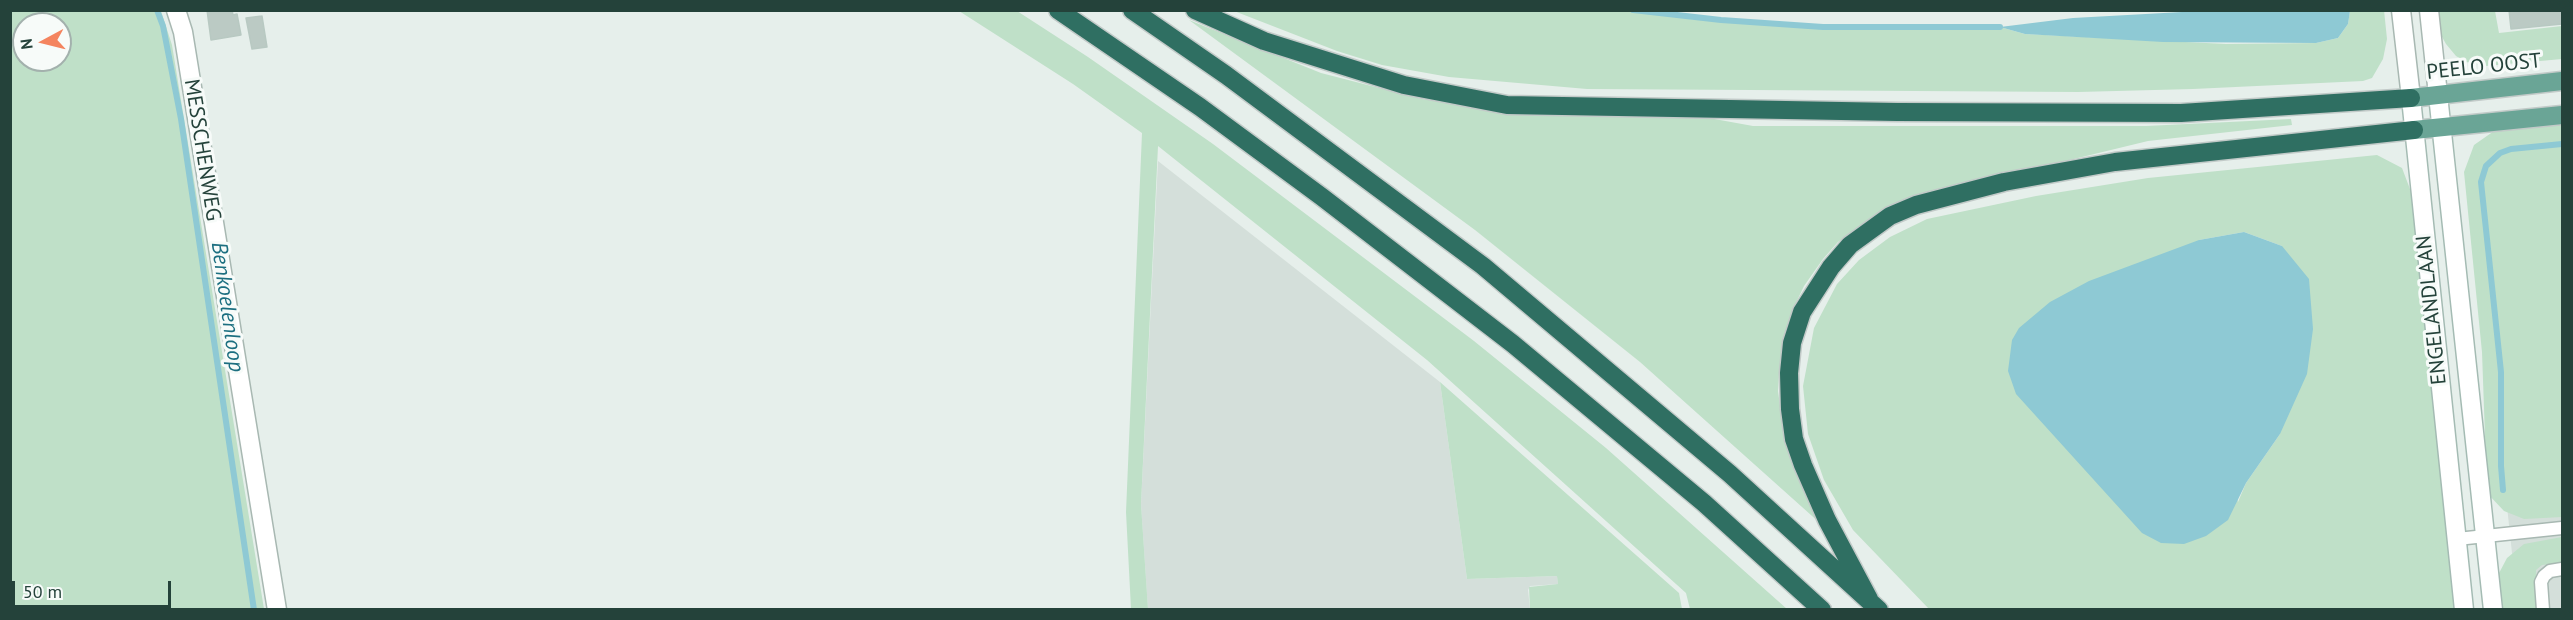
<!DOCTYPE html>
<html>
<head>
<meta charset="utf-8">
<style>
	body { margin:0 }
	#map { position:relative; width:2573px; height:620px; overflow:hidden; background:#e6efeb; font-family:"PT Sans",sans-serif }
	canvas { display:block }
	.frame { position:absolute; inset:0; border:12px solid #24423a; pointer-events:none }
	.north { position:absolute; left:12px; top:12px; width:60px; height:60px; box-sizing:border-box; background:#f7fbf9; border:2px solid #a3b1ad; border-radius:50%; rotate:263deg; font-size:16px; font-weight:700; line-height:24px; text-align:center; color:#24423a }
	.north::after { content:''; display:block; margin:auto; width:21px; height:27px; background:#f4845f; clip-path:polygon(50% 0,100% 100%,50% 72%,0 100%) }
	.scale { position:absolute; left:12px; top:581px; width:159px; height:27px; box-sizing:border-box; border:3px solid #24423a; border-top:0; padding-left:8px; font-size:18px; line-height:21px; white-space:nowrap; color:#24423a; -webkit-text-stroke:4px #f7fbf9; paint-order:stroke }
</style>
</head>
<body>
<div id="map">
<canvas width="2573" height="620"></canvas>
<div class="frame"></div>
<div class="north">N</div>
<div class="scale">50 m</div>
</div>
<script>
const c = document.querySelector('canvas').getContext('2d');
c.lineJoin = 'round';
function fill(path, color) { c.fillStyle = color; c.fill(path, 'evenodd'); }
const shape = rows => new Path2D(rows.map(r => 'M' + r).join(''));
function trace(path, color, width, dash) { c.strokeStyle = color; c.lineWidth = width; c.lineCap = dash ? 'butt' : 'round'; c.setLineDash(dash || []); c.stroke(path); }
function write(font, color, halo, rows, align = 'center') {
  c.font = font + ' "PT Sans",sans-serif'; c.lineWidth = 6; c.setLineDash([]); c.textBaseline = 'middle'; c.strokeStyle = halo; c.fillStyle = color; for (const [text, x, y, turn = 0] of rows) {
    c.save(); c.translate(x, y); c.rotate((+turn || 0) * Math.PI / 180); c.textAlign = isNaN(turn) ? turn : align; if (halo) c.strokeText(text, 0, 0); c.fillText(text, 0, 0); c.restore();
  }
}
fill(shape([
	[1158,161,1440,382,1467,579,1557,576,1558,584,1530,586,1528,590,1530,609,1148,610,1141,504],
	[2562,491,2562,609,2518,609,2506,497]
]), '#d4dfda');
fill(shape([
	[1633,10,1721,20,1823,27,2000,27,2025,34,2226,44,2316,43,2338,38,2348,24,2350,11,2384,10,2387,39,2383,59,2372,78,2363,81,2193,89,2078,92,1587,89,1449,77,1382,65,1337,51,1234,11],
	[10,11,161,11,172,45,264,609,11,609],
	[24,24,60,24,60,60,24,60],
	[959,11,1017,11,1088,57,1213,144,1474,341,1606,448,1787,609,1690,609,1686,593,1427,360,1158,146,1141,504,1148,609,1131,609,1126,512,1142,133,1073,84],
	[2436,11,2495,11,2499,33,2562,26,2562,59,2486,66,2466,62,2456,56,2446,44,2441,35],
	[1189,20,1321,73,1422,99,1475,107,1698,116,1753,126,2146,126,2291,119,2292,125,2148,141,2049,165,1878,214,1838,242,1823,259,1804,286,1794,307,1787,328,1779,373,1778,391,1785,441,1804,492,1821,524,1640,362,1475,230],
	[2562,121,2562,517,2524,519,2504,511,2487,493,2482,352,2464,172,2474,145,2494,131],
	[2377,155,2402,168,2413,197,2457,609,1929,609,1853,530,1824,480,1808,434,1803,386,1814,328,1837,284,1859,260,1890,237,1927,219,2036,196,2148,178],
	[2244,232,2282,246,2280,434,2246,483,2238,502,2199,240],
	[1440,382,1679,593,1682,609,1530,609,1529,587,1558,584,1557,576,1467,579],
	[2562,537,2562,563,2542,565,2536,570,2538,609,2499,610,2498,575,2507,558,2524,544]
]), '#bfe0c8');
fill(shape([
	[2200,11,2350,11,2348,24,2338,38,2316,43,2163,42,2025,34,2000,27,2073,18],
	[2244,232,2282,246,2309,279,2313,329,2307,374,2280,434,2246,483,2228,520,2206,536,2184,544,2161,543,2142,533,2016,394,2008,371,2012,340,2019,328,2050,302,2089,281,2199,240]
]), '#8ec9d4');
trace(shape([
	[157,10,163,26,181,119,254,610],
	[1633,10,1721,20,1823,27,2000,27],
	[2503,490,2501,466,2501,372,2481,182,2486,166,2500,153,2511,149,2562,144]
]), '#8ec9d4', 6);
const building = shape([
	[207,10,232,10,233,15,237,14,241,35,211,40,207,10],
	[2509,10,2562,10,2562,24,2511,29,2509,10],
	[262,16,267,47,252,49,246,18,262,16]
]);
fill(building, '#bbcac4');
trace(building, '#b8c9c2', 1.5);
const service = shape([
	[2457,539,2562,528],
	[2543,610,2541,582,2544,576,2550,571,2562,569]
]);
const minor = shape([
	[176,10,183,32,277,610],
	[2401,10,2411,98],
	[2429,10,2438,95]
]);
const secondary = shape([
	[2438,95,2493,610],
	[2411,98,2464,610]
]);
const primary = shape([
	[2411,98,2562,81],
	[2414,130,2562,115]
]);
const motorway = shape([
	[1058,10,1200,107,1322,197,1513,344,1704,503,1822,610],
	[1132,10,1226,75,1483,266,1730,474,1879,610],
	[1195,10,1264,41,1404,85,1507,105,1897,112,2181,113,2411,98],
	[1869,599,1827,520,1803,465,1794,439,1790,409,1789,373,1792,343,1802,312,1831,267,1850,245,1890,216,1916,205,2004,182,2115,162,2414,130]
]);
trace(service, '#a8b8b2', 15);
trace(minor, '#a8b8b2', 21);
trace(secondary, '#a4bbb3', 21);
trace(primary, '#c2cac8', 21);
trace(motorway, '#c2cac8', 21);
trace(service, '#fff', 12);
trace(minor, '#fff', 18);
trace(secondary, '#fff', 18);
trace(primary, '#6aa596', 18);
trace(motorway, '#2f6f62', 18);
write('21px', '#24423a', '#f7fbf9', [
	["PEELO OOST",2484,67,-6],
	["MESSCHENWEG",202,150,81],
	["ENGELANDLAAN",2432,310,-96]
]);
write('italic 22px', '#1c6f80', '#f7fbf9', [
	["Benkoelenloop",227,307,82]
]);
</script>
</body>
</html>
